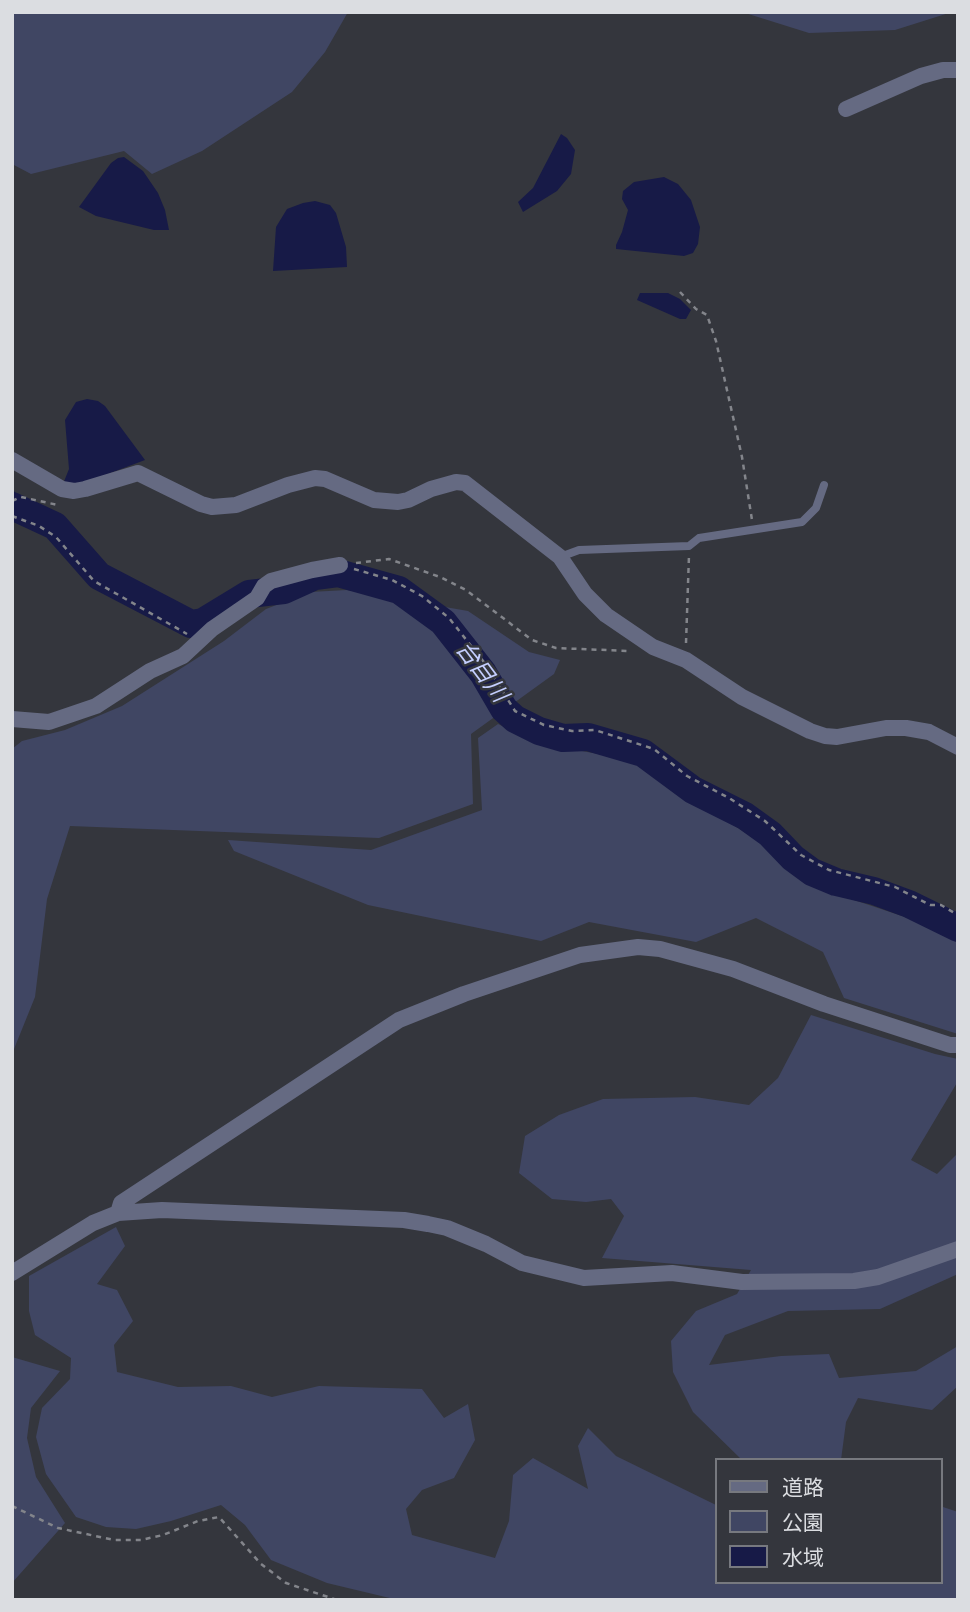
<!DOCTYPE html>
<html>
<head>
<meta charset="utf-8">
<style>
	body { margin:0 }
	#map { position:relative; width:970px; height:1612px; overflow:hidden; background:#34363d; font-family:"Source Sans 3","Noto Sans JP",sans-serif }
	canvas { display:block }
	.frame { position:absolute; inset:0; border:14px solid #dbdde1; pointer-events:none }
	.legend { position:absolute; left:715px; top:1458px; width:228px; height:126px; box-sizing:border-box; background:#34363d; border:2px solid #77797f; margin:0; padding:9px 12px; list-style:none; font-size:21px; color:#dbdde1 }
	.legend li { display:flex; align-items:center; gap:14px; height:35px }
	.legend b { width:35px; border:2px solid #77797f }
</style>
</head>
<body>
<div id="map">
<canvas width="970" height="1612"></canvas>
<div class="frame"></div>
<ul class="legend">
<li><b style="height:9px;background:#656a82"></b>道路</li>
<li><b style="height:19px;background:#404663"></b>公園</li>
<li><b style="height:19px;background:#171a47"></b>水域</li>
</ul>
</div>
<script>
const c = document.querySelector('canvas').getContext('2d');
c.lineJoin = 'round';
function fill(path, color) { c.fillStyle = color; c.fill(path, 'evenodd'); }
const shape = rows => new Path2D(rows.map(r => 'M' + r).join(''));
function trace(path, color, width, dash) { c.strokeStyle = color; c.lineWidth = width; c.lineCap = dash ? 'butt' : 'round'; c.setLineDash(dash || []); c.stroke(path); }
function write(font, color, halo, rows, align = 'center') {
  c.font = font + ' "Source Sans 3","Noto Sans JP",sans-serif'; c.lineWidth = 5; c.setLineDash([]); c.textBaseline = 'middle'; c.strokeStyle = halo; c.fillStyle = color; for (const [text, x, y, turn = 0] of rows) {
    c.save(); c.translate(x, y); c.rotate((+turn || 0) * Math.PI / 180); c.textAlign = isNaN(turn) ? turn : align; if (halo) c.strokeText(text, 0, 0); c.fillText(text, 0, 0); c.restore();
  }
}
fill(shape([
	[12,12,348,12,325,52,292,92,202,151,152,174,124,151,31,174,12,164],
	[742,12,952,12,895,30,809,33],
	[347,590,468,611,529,652,560,660,554,674,471,734,473,804,379,838,70,826,47,899,35,997,12,1054,12,749,22,741,65,730,122,706,224,641,266,609,310,592],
	[498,724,537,743,632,760,755,839,812,886,929,925,958,943,958,1034,844,998,823,952,756,918,696,942,589,922,541,941,368,905,234,851,228,840,371,850,482,810,478,738],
	[811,1015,935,1054,958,1059,958,1081,911,1160,937,1174,958,1153,958,1274,880,1309,788,1311,725,1335,709,1365,781,1356,829,1354,839,1378,916,1371,958,1346,958,1386,932,1410,858,1398,846,1422,841,1460,742,1460,693,1412,673,1372,671,1341,696,1311,737,1294,751,1270,602,1258,624,1216,611,1199,586,1202,552,1199,519,1173,525,1136,559,1115,603,1099,695,1097,749,1105,778,1078],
	[116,1227,125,1246,97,1284,117,1290,133,1321,114,1345,117,1372,178,1387,231,1386,272,1397,319,1386,422,1389,444,1418,468,1404,475,1440,454,1478,422,1490,406,1509,412,1535,495,1558,509,1521,513,1475,533,1458,588,1489,578,1446,588,1428,616,1456,716,1505,716,1582,940,1582,940,1506,958,1512,958,1600,398,1600,327,1583,271,1560,245,1525,221,1505,171,1521,136,1529,106,1527,76,1517,46,1474,36,1437,42,1408,70,1379,71,1358,35,1335,29,1311,29,1276],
	[12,1357,60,1371,31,1408,27,1438,36,1477,65,1523,12,1583]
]), '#404663');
fill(shape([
	[561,134,567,138,575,150,571,174,557,191,523,212,518,202,533,188],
	[124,157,143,171,158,193,165,210,169,230,154,230,96,216,79,207,111,163,118,158],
	[664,177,678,184,691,200,700,227,698,244,693,253,684,256,616,249,616,245,622,232,628,210,622,199,623,191,634,182],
	[315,201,330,205,336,213,346,247,347,267,273,271,276,227,287,209,303,203],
	[640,293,668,293,680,299,691,310,686,319,680,319,637,300],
	[87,399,98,401,105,406,145,460,81,484,63,484,69,469,65,420,76,402]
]), '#171a47');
trace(shape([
	[12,492,19,502,19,510]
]), '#171a47', 4.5);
trace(shape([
	[12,506,55,526,99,576,191,624,203,622,249,594,284,590,315,576,338,573,399,590,443,622,483,673,504,709,515,719,539,731,563,738,588,737,643,753,693,790,745,816,770,834,793,858,812,872,836,882,874,891,909,904,958,928]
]), '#171a47', 28);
trace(shape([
	[680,292,696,309,707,315,716,341,742,457,752,520],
	[12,501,21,497,58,505],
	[12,516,39,526,56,537,94,581,187,634],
	[356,563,389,559,440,577,466,590,532,640,556,648,629,651],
	[354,569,392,580,422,596,449,618,487,666,515,711,544,725,572,731,595,730,654,749,687,776,729,798,765,821,801,855,829,870,895,887,930,905,941,905,958,915],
	[686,643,689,555],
	[12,1506,58,1528,114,1540,141,1540,163,1535,198,1521,219,1517,261,1564,286,1583,337,1600]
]), '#83858b', 2.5, [5, 5]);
trace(shape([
	[560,557,579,550,689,546,699,538,802,522,816,508,824,485]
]), '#656a82', 8);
trace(shape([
	[846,109,921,76,943,70,958,70],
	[12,460,62,489,74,491,85,489,138,473,201,504,212,507,236,505,288,485,315,478,325,479,374,500,398,502,408,500,431,489,456,482,465,483,560,557,585,594,606,615,653,647,686,660,742,697,810,731,825,736,837,737,886,728,906,728,929,732,958,747],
	[12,719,49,722,96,706,150,671,183,656,212,629,257,598,264,586,271,581,312,570,340,565],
	[118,1213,121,1203,399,1020,464,994,580,955,638,947,660,949,733,969,824,1004,950,1045,958,1045],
	[12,1273,93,1223,118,1213,162,1210,404,1220,428,1224,447,1228,486,1244,522,1263,584,1278,672,1273,742,1282,854,1281,878,1277,958,1249]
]), '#656a82', 16);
write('italic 23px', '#c4cefe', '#34363d', [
	["台目川",480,673,53]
]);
</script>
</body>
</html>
